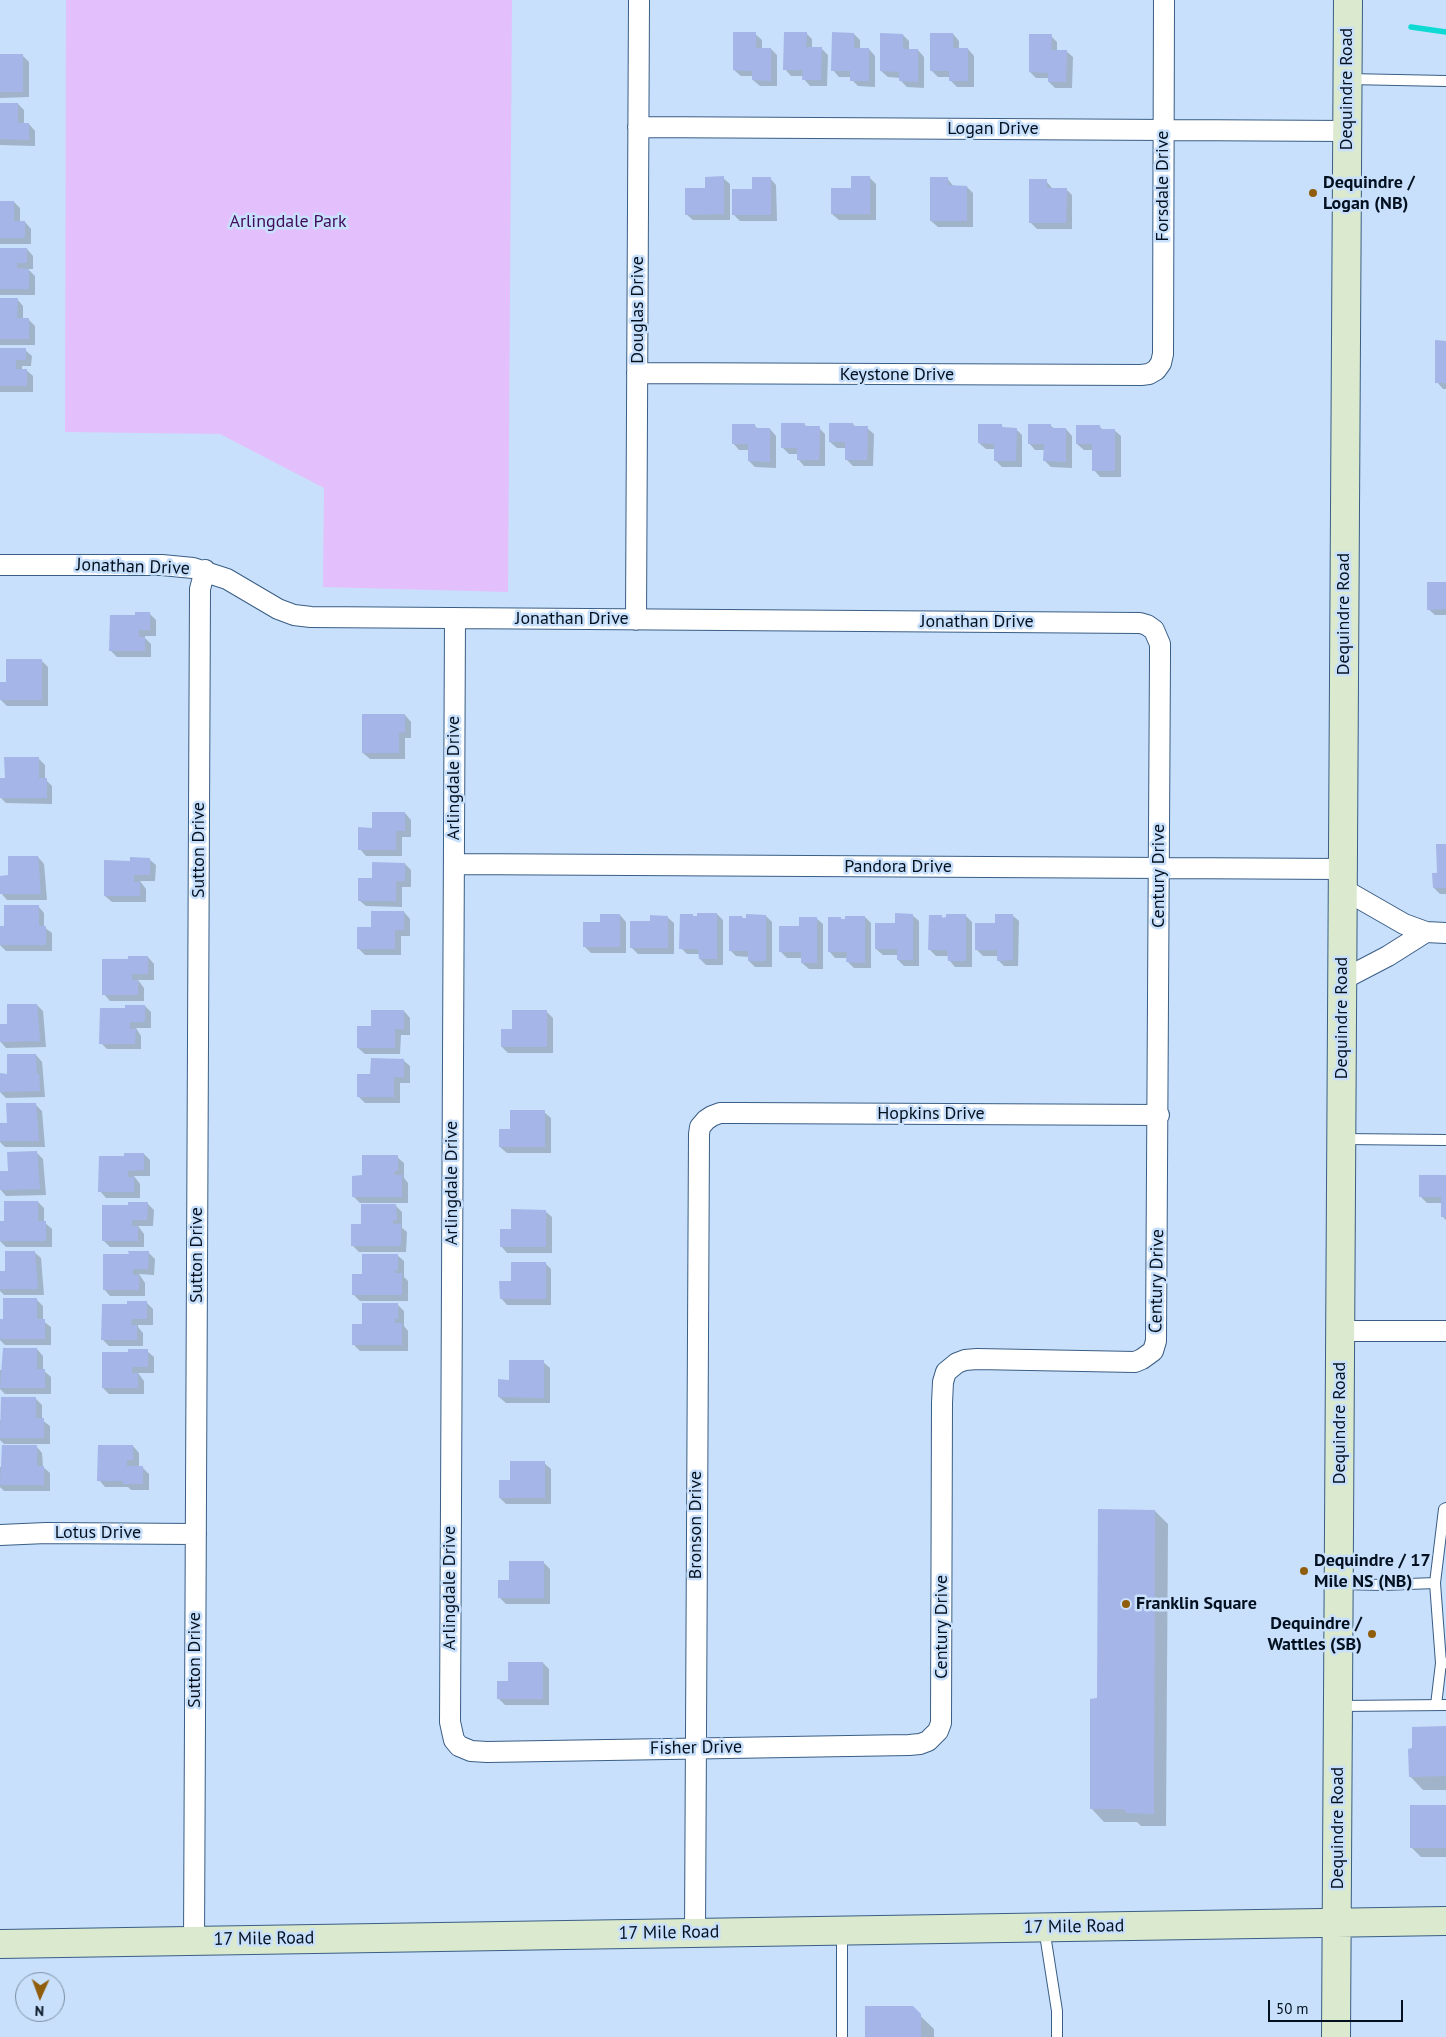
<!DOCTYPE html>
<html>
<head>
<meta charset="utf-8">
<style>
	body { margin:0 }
	#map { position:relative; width:1446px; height:2037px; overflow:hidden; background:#c8e0fb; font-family:"PT Sans",sans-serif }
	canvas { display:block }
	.north { position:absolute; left:15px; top:1972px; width:50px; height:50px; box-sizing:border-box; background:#c8e0fb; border:1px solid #798da3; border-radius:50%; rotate:182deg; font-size:14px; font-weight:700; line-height:20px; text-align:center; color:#03101f }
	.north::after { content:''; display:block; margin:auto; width:18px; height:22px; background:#905d0d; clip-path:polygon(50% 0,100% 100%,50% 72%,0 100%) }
	.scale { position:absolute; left:1268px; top:2000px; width:135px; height:22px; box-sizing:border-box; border:2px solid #03101f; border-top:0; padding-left:6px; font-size:15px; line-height:18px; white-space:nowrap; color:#03101f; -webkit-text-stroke:4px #c8e0fb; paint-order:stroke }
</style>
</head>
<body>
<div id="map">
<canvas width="1446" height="2037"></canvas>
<div class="north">N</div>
<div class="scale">50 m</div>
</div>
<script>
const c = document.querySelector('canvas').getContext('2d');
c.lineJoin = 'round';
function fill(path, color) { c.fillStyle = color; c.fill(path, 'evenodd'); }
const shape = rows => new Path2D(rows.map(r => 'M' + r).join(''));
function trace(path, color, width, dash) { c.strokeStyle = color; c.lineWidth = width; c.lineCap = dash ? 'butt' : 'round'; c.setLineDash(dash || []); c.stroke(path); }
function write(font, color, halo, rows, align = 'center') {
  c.font = font + ' "PT Sans",sans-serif'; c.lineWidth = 5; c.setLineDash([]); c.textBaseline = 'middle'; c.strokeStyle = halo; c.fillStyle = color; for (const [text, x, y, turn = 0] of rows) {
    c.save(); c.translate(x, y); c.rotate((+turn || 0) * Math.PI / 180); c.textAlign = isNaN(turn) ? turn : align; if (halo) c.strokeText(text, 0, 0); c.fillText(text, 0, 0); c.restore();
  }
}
fill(shape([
	[66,0,512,0,508,592,323,587,324,488,220,434,65,432]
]), '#e3c0fc');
fill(shape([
	[806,33,812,39,812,48,821,48,828,55,827,86,810,86,804,79,804,76,791,76,785,69],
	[755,34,762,40,762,49,771,49,777,55,777,86,760,86,753,80,753,76,741,76,734,70],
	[854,34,860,40,860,49,869,49,875,56,875,87,858,86,852,80,852,77,839,77,833,70],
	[953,34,959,41,959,49,968,49,974,56,974,87,957,87,950,80,950,77,938,77,931,70],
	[903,35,909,41,909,50,918,50,924,57,924,88,907,87,901,81,901,78,888,77,881,71],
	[1051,36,1057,42,1057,51,1066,51,1073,57,1072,88,1055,88,1049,82,1049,78,1036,78,1030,72],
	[22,55,29,62,29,97,0,98,0,56],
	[0,104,18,104,24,110,24,124,29,124,35,131,35,146,0,145],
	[869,177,876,184,876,220,839,220,832,214,852,189],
	[723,178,730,184,730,220,693,220,686,214,706,190],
	[770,178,776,185,777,221,740,221,734,215,753,190],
	[947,178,954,187,967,187,973,193,973,227,938,227,931,221],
	[1046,181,1053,189,1066,189,1072,195,1072,229,1037,229,1031,223],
	[0,202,14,202,20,208,20,222,25,222,31,229,31,244,0,244],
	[0,249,27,249,33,256,33,269,28,269,35,276,35,295,0,295],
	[0,299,17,299,23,306,23,319,28,319,35,326,35,345,0,345],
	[1446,342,1446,389,1443,389,1437,382],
	[0,350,25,350,32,356,31,366,22,366,22,370,26,370,33,376,33,392,0,392],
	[804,424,808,428,819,428,825,434,825,466,804,466,798,459,798,454,789,454,782,447],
	[853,424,856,428,867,428,874,434,873,466,853,466,846,459,846,448,837,448,830,442],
	[1001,425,1005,429,1016,429,1022,435,1022,467,1002,467,995,460,995,449,986,449,979,443],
	[755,426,758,429,770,429,776,436,776,468,755,467,749,461,749,450,739,450,733,443],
	[1051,426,1055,429,1066,429,1072,436,1072,468,1051,467,1045,461,1045,450,1035,450,1029,443],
	[1099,426,1103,430,1114,430,1121,436,1121,477,1100,477,1094,470,1094,450,1084,450,1077,444],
	[1446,583,1446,615,1435,615,1428,609],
	[149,613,156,620,156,636,145,636,145,638,151,644,151,657,117,657,111,651,136,616],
	[41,660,48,667,48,706,7,706,1,700],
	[405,715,411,722,411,738,405,738,405,759,370,759,363,753],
	[39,759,45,765,45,779,52,786,52,804,6,803,0,797,6,780],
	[405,813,411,820,411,837,402,837,402,856,366,856,360,849,373,829],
	[1446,845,1446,894,1440,894,1434,888],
	[38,857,44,864,47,900,7,900,1,893,9,877],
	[149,859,156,865,155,881,140,881,146,889,146,902,112,902,105,896,131,862],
	[405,864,411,870,411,887,402,887,402,907,366,906,359,900,373,880],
	[38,906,44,913,44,927,52,933,52,951,6,951,0,945,0,927,5,927],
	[404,912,410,919,410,936,401,936,401,955,365,955,359,949,372,928],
	[717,914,723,920,723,965,706,965,700,959,700,954,687,954,681,948,692,915,695,917],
	[620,915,626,922,626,953,591,953,585,947,601,923],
	[912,915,919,921,919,966,904,966,898,960,898,955,883,955,876,949,896,924],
	[1012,915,1019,921,1018,966,1004,966,998,960,998,956,983,956,976,949,996,925],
	[766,916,772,922,772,967,755,967,749,961,749,957,736,956,730,950,742,917,744,919],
	[941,916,944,919,966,916,972,922,972,967,955,967,949,960,949,956,936,956,930,950],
	[667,917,674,923,674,954,638,954,631,947,651,923],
	[865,917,871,923,871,968,854,968,848,962,848,958,835,958,829,951,840,918,843,920],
	[816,918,823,924,823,969,809,969,802,963,802,958,787,958,781,952,800,927],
	[148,957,154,964,154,980,138,980,144,988,144,1001,110,1001,104,994,129,960],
	[37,1005,43,1011,46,1047,6,1048,0,1041,0,1025,9,1025],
	[145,1006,151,1012,151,1028,136,1028,141,1036,141,1049,107,1049,101,1043,127,1009],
	[404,1011,410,1018,410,1035,401,1035,400,1054,365,1054,358,1048,372,1027],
	[546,1011,553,1018,553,1053,508,1053,502,1047],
	[36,1055,42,1062,45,1097,6,1098,0,1092,0,1075,8,1075],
	[403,1060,410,1066,410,1083,400,1083,400,1103,365,1103,358,1096,372,1075],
	[36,1105,42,1111,45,1147,5,1147,0,1142,0,1124,8,1124],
	[544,1112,551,1118,551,1153,507,1153,500,1147,511,1131],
	[37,1153,43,1159,46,1195,6,1196,0,1189,0,1173,9,1173],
	[144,1154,150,1160,150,1176,134,1176,140,1184,140,1198,106,1198,100,1191,126,1157],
	[397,1157,404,1163,404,1178,408,1183,408,1203,360,1203,353,1196,363,1177],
	[1446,1176,1446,1220,1442,1216,1442,1203,1427,1203,1421,1197],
	[38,1202,44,1208,44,1222,52,1229,52,1247,6,1247,0,1241,0,1223,5,1222],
	[147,1203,154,1210,153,1226,138,1226,144,1234,144,1247,110,1247,103,1240,129,1206],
	[396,1206,402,1212,402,1228,407,1232,406,1252,359,1252,352,1245],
	[545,1211,552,1217,552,1253,507,1253,501,1246,512,1230],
	[34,1252,41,1258,44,1295,4,1295,0,1291,0,1272,6,1272],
	[148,1252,155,1259,154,1275,139,1274,145,1283,145,1296,110,1296,104,1289,130,1255],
	[397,1255,404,1261,404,1277,408,1281,408,1301,360,1301,353,1294,364,1275],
	[545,1263,551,1269,551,1305,507,1305,501,1298,512,1282],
	[37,1300,43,1306,43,1321,51,1327,51,1345,5,1345,0,1340,0,1321,4,1321],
	[147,1303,153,1309,153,1325,138,1325,138,1327,143,1333,143,1346,109,1346,103,1340,128,1306],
	[397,1304,404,1311,404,1326,408,1331,408,1351,360,1351,353,1344],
	[37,1349,43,1356,43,1370,51,1377,51,1394,5,1394,0,1389,0,1370,4,1370],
	[147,1351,154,1357,154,1373,138,1373,144,1381,144,1394,109,1394,103,1388,129,1354],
	[543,1362,550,1368,550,1403,506,1403,499,1397,510,1381],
	[36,1399,42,1405,42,1420,50,1426,50,1444,4,1444,0,1440,0,1420,3,1420],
	[36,1446,42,1453,43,1467,50,1473,50,1491,4,1491,0,1487,0,1467,3,1467],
	[133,1446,139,1453,139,1468,143,1468,149,1474,149,1490,131,1490,128,1487,105,1487,99,1480],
	[544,1463,551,1469,551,1504,506,1504,500,1498,511,1482],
	[1155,1511,1168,1524,1166,1826,1141,1826,1137,1822,1104,1822,1091,1808,1098,1700],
	[543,1562,550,1569,550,1604,506,1604,499,1597,510,1581],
	[543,1663,549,1669,549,1705,505,1705,498,1698,510,1682],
	[1446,1727,1446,1790,1423,1790,1410,1776],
	[1446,1806,1446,1857,1421,1857,1411,1847],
	[912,2008,934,2029,934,2037,866,2037]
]), '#0003');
trace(shape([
	[1411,27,1446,32]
]), '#0edad3', 5.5);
fill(shape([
	[733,32,756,32,756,48,771,48,771,81,752,80,752,71,733,70],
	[784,32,807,32,806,47,822,47,821,80,802,80,803,70,783,70],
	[832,32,854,33,854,48,869,48,869,81,850,81,850,71,831,71],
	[880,33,903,34,903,49,918,49,918,82,899,81,899,72,880,71],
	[930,33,953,33,953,48,968,48,968,81,949,81,949,71,930,71],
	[1029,34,1052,34,1051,50,1067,50,1066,82,1048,82,1048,73,1029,72],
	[0,54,23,54,23,92,0,92],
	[0,103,18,103,18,123,29,123,29,140,0,139],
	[724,176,724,214,685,215,685,188,705,188,705,177],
	[851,176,870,176,870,214,831,214,831,188,851,188],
	[752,177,771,177,771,215,732,215,732,189,752,189],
	[930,177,948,177,948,185,967,186,967,221,930,221],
	[1029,179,1047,179,1047,188,1067,188,1066,223,1029,223],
	[0,201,14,201,14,221,25,221,25,238,0,238],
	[0,248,27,248,27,263,17,263,17,268,29,269,29,289,0,289],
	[0,298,18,298,17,318,29,318,29,339,0,339],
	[1435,340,1446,341,1446,383,1435,383],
	[0,348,26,348,26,360,16,360,16,369,27,369,27,386,0,386],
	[781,423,805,423,804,426,820,426,819,460,797,460,797,448,781,448],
	[829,423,853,423,853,426,868,426,867,460,845,460,845,442,829,442],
	[732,424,755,424,755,428,770,428,770,462,748,461,748,444,732,444],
	[978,424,1002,424,1002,427,1017,428,1016,461,994,461,994,444,978,443],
	[1028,424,1051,424,1051,428,1066,428,1066,462,1043,461,1044,444,1028,444],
	[1076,425,1100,425,1100,429,1115,429,1115,471,1092,471,1092,444,1076,444],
	[1427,582,1446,582,1446,609,1427,610],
	[135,612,150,612,150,630,139,630,139,637,145,637,145,651,109,651,110,615,135,615],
	[6,659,42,659,42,700,0,700,0,682,6,682],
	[362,714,405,714,405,732,399,733,399,753,362,753],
	[4,757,39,757,39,778,47,778,47,798,0,798,0,778,5,778],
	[372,812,405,812,405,831,396,831,396,850,358,850,358,827,372,828],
	[1436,844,1446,844,1446,888,1433,888,1432,873,1437,873],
	[8,856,38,856,41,894,0,894,0,876,8,875],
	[130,857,150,858,150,875,134,875,134,882,140,882,140,896,104,896,104,860,130,861],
	[372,862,405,863,405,881,396,881,396,901,358,901,358,878,372,878],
	[4,905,39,905,39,926,46,926,46,945,0,945,0,926,4,926],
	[371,911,404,911,404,930,395,930,395,949,357,949,357,927,371,927],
	[697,913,717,913,717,959,699,959,698,949,679,949,680,914,693,914,693,916,697,916],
	[895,913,913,914,913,960,897,960,897,949,875,949,875,923,895,923],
	[600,914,620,914,620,947,583,947,583,922,600,922],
	[746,914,766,915,766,961,748,961,748,951,729,951,729,916,742,916,742,918,746,918],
	[946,914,966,914,966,961,948,961,947,950,928,950,929,915,942,915,942,918,946,917],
	[995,914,1013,914,1013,960,997,961,997,950,975,950,975,923,995,923],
	[650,915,668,916,668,948,630,948,630,921,650,921],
	[845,916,865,916,865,963,846,962,847,952,828,952,828,917,841,917,841,919,845,919],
	[799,917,817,917,817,963,801,963,801,952,779,952,779,926,799,926],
	[128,956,148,956,148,974,132,974,132,980,138,980,138,995,102,995,102,959,128,959],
	[7,1004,37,1004,40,1041,0,1042,0,1024,7,1024],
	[125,1005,145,1005,145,1022,130,1022,130,1029,136,1029,135,1044,99,1044,100,1008,125,1008],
	[371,1010,404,1010,404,1029,395,1029,395,1048,357,1048,357,1026,371,1026],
	[512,1010,547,1010,547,1047,501,1047,501,1029,512,1029],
	[7,1054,36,1054,37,1074,39,1074,40,1091,0,1092,0,1073,7,1074],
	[371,1058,404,1059,404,1077,394,1077,394,1097,357,1097,357,1074,370,1074],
	[6,1103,36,1103,39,1141,0,1141,0,1123,7,1123],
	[510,1110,545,1110,545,1147,499,1147,499,1129,510,1129],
	[37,1151,40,1189,0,1190,0,1171,8,1171,7,1152],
	[124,1153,144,1153,144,1170,128,1171,128,1177,134,1177,134,1192,98,1192,99,1156,124,1156],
	[362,1155,398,1155,398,1171,394,1171,395,1175,402,1175,402,1197,352,1197,352,1176,362,1175],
	[1419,1175,1446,1175,1446,1217,1441,1217,1441,1197,1419,1197],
	[4,1201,38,1201,38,1221,46,1221,46,1241,0,1241,0,1221,4,1221],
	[128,1202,148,1202,147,1220,132,1220,132,1226,138,1226,138,1241,102,1241,102,1205,128,1205],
	[361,1204,396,1204,397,1220,393,1220,393,1224,401,1224,401,1246,351,1246,351,1224,361,1224],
	[511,1209,546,1210,546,1247,500,1247,500,1229,511,1229],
	[5,1251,35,1251,38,1289,0,1289,0,1271,5,1271],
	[128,1251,149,1251,148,1269,133,1269,133,1275,139,1275,139,1290,103,1290,103,1254,129,1254],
	[362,1254,398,1254,398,1270,395,1270,395,1273,402,1273,402,1295,352,1295,352,1274,362,1274],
	[511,1262,546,1262,546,1299,500,1299,499,1281,511,1281],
	[3,1298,37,1298,37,1319,45,1319,45,1339,0,1339,0,1319,3,1319],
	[127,1301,147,1301,147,1319,132,1319,131,1325,137,1325,137,1340,101,1340,102,1304,127,1304],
	[362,1303,398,1303,398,1319,395,1319,395,1323,402,1323,402,1345,352,1345,352,1324,362,1324],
	[3,1348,37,1348,37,1369,45,1369,45,1388,0,1388],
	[128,1349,148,1349,148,1367,132,1367,132,1373,138,1373,138,1388,102,1388,102,1352,128,1352],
	[509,1360,544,1360,544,1398,498,1397,498,1379,509,1380],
	[1,1397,36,1397,36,1418,44,1418,44,1438,0,1438],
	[2,1445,37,1445,37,1466,44,1466,44,1485,0,1485],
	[98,1445,133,1445,133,1460,127,1460,127,1466,143,1466,143,1484,123,1484,123,1481,97,1481],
	[510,1461,545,1461,545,1498,499,1498,499,1480,510,1480],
	[1098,1509,1155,1510,1154,1814,1126,1813,1124,1809,1090,1809,1090,1699,1097,1698],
	[509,1561,544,1561,544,1598,498,1598,498,1580,509,1580],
	[508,1662,543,1662,543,1699,497,1699,497,1681,508,1681],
	[1446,1726,1446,1776,1409,1777,1408,1749,1412,1748,1412,1727],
	[1410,1805,1446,1805,1446,1848,1410,1848],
	[865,2006,913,2006,921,2014,921,2037,865,2037]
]), '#a5b5e8');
const lane = shape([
	[1348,79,1446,81],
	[1342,1139,1446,1140],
	[1446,1508,1444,1509,1435,1583,1441,1663,1446,1663],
	[1340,1584,1383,1585,1435,1583],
	[1436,1705,1441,1663],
	[1340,1706,1446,1705],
	[1044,1928,1057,2011,1057,2037],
	[842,2037,842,1931]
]);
const street = shape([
	[638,127,1347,131],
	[637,373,1141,375,1149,374,1156,370,1161,363,1163,354,1164,0],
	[0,565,162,565,193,568,227,579,278,609,294,615,311,617,1140,623,1147,625,1154,630,1160,644,1160,657,1156,1341,1153,1351,1142,1359,1135,1362,977,1359,965,1360,957,1363,946,1372,943,1382,942,1403,941,1723,938,1731,928,1741,920,1744,909,1745,487,1752,471,1751,459,1746,454,1740,450,1722,455,618],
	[636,620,639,0],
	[454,864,1343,869],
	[1343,889,1404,924,1426,932,1446,933],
	[1342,980,1388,956,1426,932],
	[1340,1331,1446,1331],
	[0,1535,46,1533,196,1534],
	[695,1932,699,1134,700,1127,706,1120,712,1116,720,1113,739,1113,1159,1115],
	[194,1941,200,589,205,570]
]);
const secondary = shape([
	[0,1944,1446,1921],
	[1336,2037,1348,0]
]);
trace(lane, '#3a5e85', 12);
trace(street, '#3a5e85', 22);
trace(secondary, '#3a5e85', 30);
trace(lane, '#fff', 10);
trace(street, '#fff', 20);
trace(secondary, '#dbe9ce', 28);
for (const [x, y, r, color] of [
	[1313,193,5,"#905d0d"],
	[1304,1571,5,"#905d0d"],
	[1126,1604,5,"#905d0d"],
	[1372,1634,5,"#905d0d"]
]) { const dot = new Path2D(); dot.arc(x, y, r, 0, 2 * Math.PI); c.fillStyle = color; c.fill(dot); trace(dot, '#c8e0fb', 2); }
write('18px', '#03101f', '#c8e0fb', [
	["Dequindre Road",1347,89,-90],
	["Logan Drive",993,129],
	["Forsdale Drive",1163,186,-90],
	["Douglas Drive",638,310,-90],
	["Keystone Drive",897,375],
	["Jonathan Drive",133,567,2],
	["Dequindre Road",1344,614,-90],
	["Jonathan Drive",572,619],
	["Jonathan Drive",977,622],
	["Arlingdale Drive",454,778,-90],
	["Sutton Drive",199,850,-90],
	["Pandora Drive",898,867],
	["Century Drive",1159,876,-90],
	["Dequindre Road",1342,1018,-90],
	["Hopkins Drive",931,1114],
	["Arlingdale Drive",452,1183,-90],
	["Sutton Drive",197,1255,-90],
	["Century Drive",1157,1281,-89],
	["Dequindre Road",1340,1423,-90],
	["Bronson Drive",696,1525,-90],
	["Lotus Drive",98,1533],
	["Arlingdale Drive",450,1588,-90],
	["Century Drive",942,1627,-90],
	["Sutton Drive",195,1660,-90],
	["Fisher Drive",696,1748,-1],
	["Dequindre Road",1338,1828,-90],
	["17 Mile Road",1074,1927,-1],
	["17 Mile Road",669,1933,-1],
	["17 Mile Road",264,1939,-1]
]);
write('bold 18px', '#03101f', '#c8e0fb', [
	["Dequindre /",1323,183],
	["Logan (NB)",1323,204],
	["Dequindre / 17",1314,1561],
	["Mile NS (NB)",1314,1582],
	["Franklin Square",1136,1604],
	["Dequindre /",1362,1624,"right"],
	["Wattles (SB)",1362,1645,"right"]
], 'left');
write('18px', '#410a5b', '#c8e0fb', [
	["Arlingdale Park",288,222]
]);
</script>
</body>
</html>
